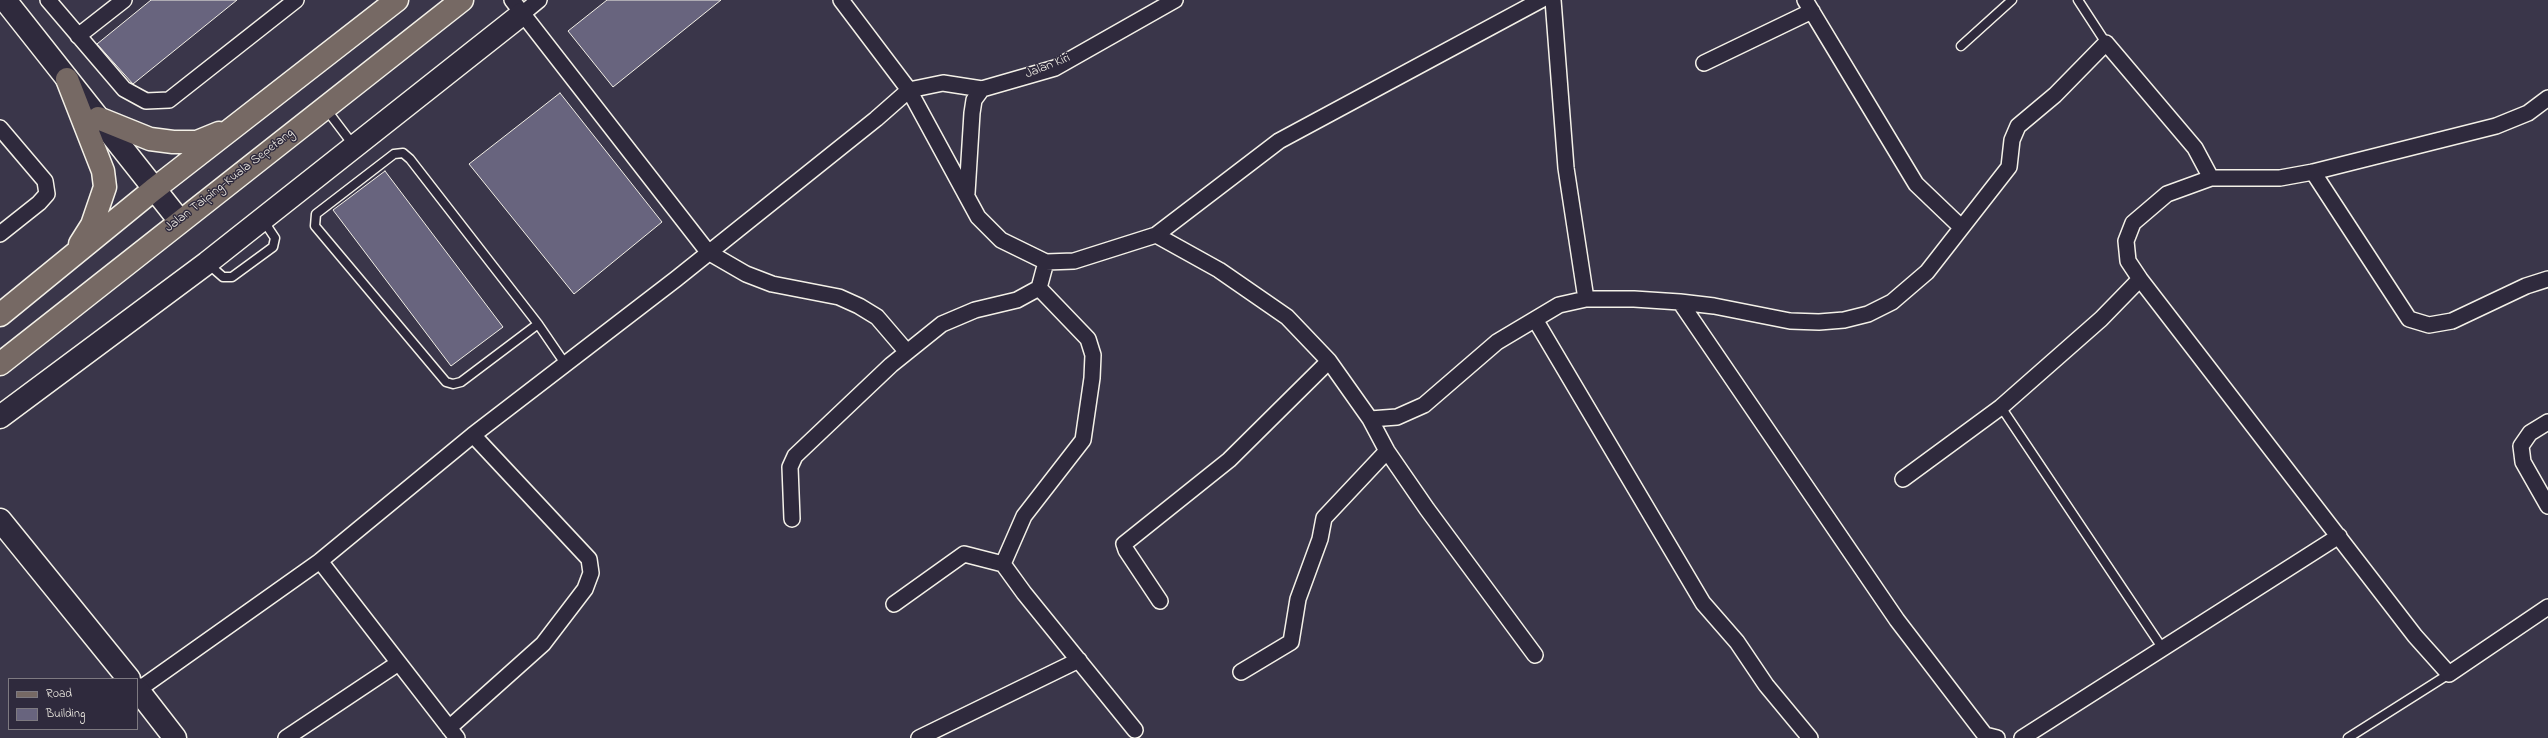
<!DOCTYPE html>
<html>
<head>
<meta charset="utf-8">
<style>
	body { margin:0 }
	#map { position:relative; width:2548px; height:738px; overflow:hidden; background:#3a364a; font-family:"Indie Flower",sans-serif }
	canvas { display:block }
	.legend { position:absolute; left:8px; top:678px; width:130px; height:52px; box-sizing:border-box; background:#2f2a3d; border:1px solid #7e7a81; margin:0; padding:5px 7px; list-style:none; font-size:12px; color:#f4f1e8 }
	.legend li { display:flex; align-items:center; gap:8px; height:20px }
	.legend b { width:20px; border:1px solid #7e7a81 }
</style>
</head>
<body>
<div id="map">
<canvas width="2548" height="738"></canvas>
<ul class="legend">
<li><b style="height:5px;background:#766964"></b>Road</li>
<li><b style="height:11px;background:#68647e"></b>Building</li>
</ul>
</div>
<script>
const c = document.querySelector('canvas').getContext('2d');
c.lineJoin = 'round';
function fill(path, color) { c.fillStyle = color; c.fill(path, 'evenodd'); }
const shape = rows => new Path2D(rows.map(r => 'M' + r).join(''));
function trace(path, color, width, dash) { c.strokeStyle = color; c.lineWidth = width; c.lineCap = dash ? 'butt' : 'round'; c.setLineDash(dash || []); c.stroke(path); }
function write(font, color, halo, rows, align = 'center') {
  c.font = font + ' "Indie Flower",sans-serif'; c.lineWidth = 3; c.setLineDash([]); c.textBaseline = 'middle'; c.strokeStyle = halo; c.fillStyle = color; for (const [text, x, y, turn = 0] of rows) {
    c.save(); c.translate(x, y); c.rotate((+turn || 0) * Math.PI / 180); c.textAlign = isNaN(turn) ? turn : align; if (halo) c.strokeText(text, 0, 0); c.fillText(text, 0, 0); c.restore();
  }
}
const building = shape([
	[151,0,237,0,133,84,97,44,151,0],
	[607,0,721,0,613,87,568,31,607,0],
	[560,93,662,222,574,294,469,164,560,93],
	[385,171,503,327,451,366,333,210,385,171]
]);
fill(building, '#68647e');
trace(building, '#f4f1e8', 1);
const lane = shape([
	[2078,0,2106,43],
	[1961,46,2012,0],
	[326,109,354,146],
	[207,263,223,277,232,277,273,247,275,238,263,220],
	[538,324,461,382,453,384,446,382,315,226,316,214,394,154,403,153,410,159,538,324,566,365],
	[2001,407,2163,649],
	[2348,738,2449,674]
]);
const street = shape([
	[48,0,124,89,146,101,169,100,296,0],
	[512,0,708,252,746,274,772,284,839,297,859,306,877,317,907,352],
	[841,0,909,90,978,217,1001,240,1046,262,1074,261,1156,235,1279,141,1541,0],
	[1553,0,1566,168,1586,299],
	[1805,0,1916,184,1961,227],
	[522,14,539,0],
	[78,36,124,0],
	[1704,63,1812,11],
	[2548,98,2528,113,2496,126,2313,172,2280,178,2211,178,2167,194,2133,223,2126,241,2128,261,2140,279,2415,636,2449,674,2548,607],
	[0,128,45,181,47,194,39,203,0,234],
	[2313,172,2409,319,2429,325,2452,321,2526,286,2548,279],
	[967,193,972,113,974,100,982,89],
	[1156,235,1219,270,1287,317,1329,361,1370,419,1387,451,1427,509,1535,655],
	[1039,288,1088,339,1093,355,1092,378,1083,440,1024,516,1003,564,1024,593,1135,730],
	[1680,302,1897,620,1985,735,1997,738],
	[1536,321,1703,603,1737,642,1766,685,1810,738],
	[1370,419,1397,417,1424,405,1497,342,1559,305,1586,299,1634,299,1680,302,1714,306,1790,321,1819,322,1844,320,1868,314,1892,302,1927,272,2009,167,2012,140,2018,126,2055,95,2106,43,2195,148,2211,178],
	[2548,422,2530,433,2521,446,2523,462,2548,506],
	[1903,479,2001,407,2101,319,2140,279],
	[792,519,790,467,795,456,891,365,942,324,975,310,1017,300,1039,288,1046,262],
	[320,561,457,738],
	[1160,601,1126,550,1124,544,1229,460,1329,361],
	[894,604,964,554,1003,564],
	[1241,672,1291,642,1298,599,1320,539,1324,518,1387,451],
	[138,690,320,561,473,435,676,279,876,119,909,90,943,83,982,89,1055,68,1175,0],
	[449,728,543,644,585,589,591,573,589,559,473,435],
	[286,738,397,664],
	[919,738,1079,660],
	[2022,738,2339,536]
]);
const secondary = shape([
	[5,0,179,220],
	[0,417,207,263,522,14],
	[0,520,129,679],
	[137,689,175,738]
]);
const primary = shape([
	[67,79,103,171,105,187,92,225,80,244],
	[98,118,150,139,173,142,197,142,219,133],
	[0,315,153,190,397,0],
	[0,364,462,0]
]);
trace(lane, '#f4f1e8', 11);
trace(street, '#f4f1e8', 18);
trace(secondary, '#f4f1e8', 25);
trace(primary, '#f4f1e8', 25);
trace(lane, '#2f2a3d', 8);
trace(street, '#2f2a3d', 15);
trace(secondary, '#2f2a3d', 22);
trace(primary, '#766964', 22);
write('13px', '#f4f1e8', '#2f2a3d', [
	["Jalan Kiri",1048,67,-22],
	["Jalan Taiping-Kuala Sepetang",230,181,-38]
]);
</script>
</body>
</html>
